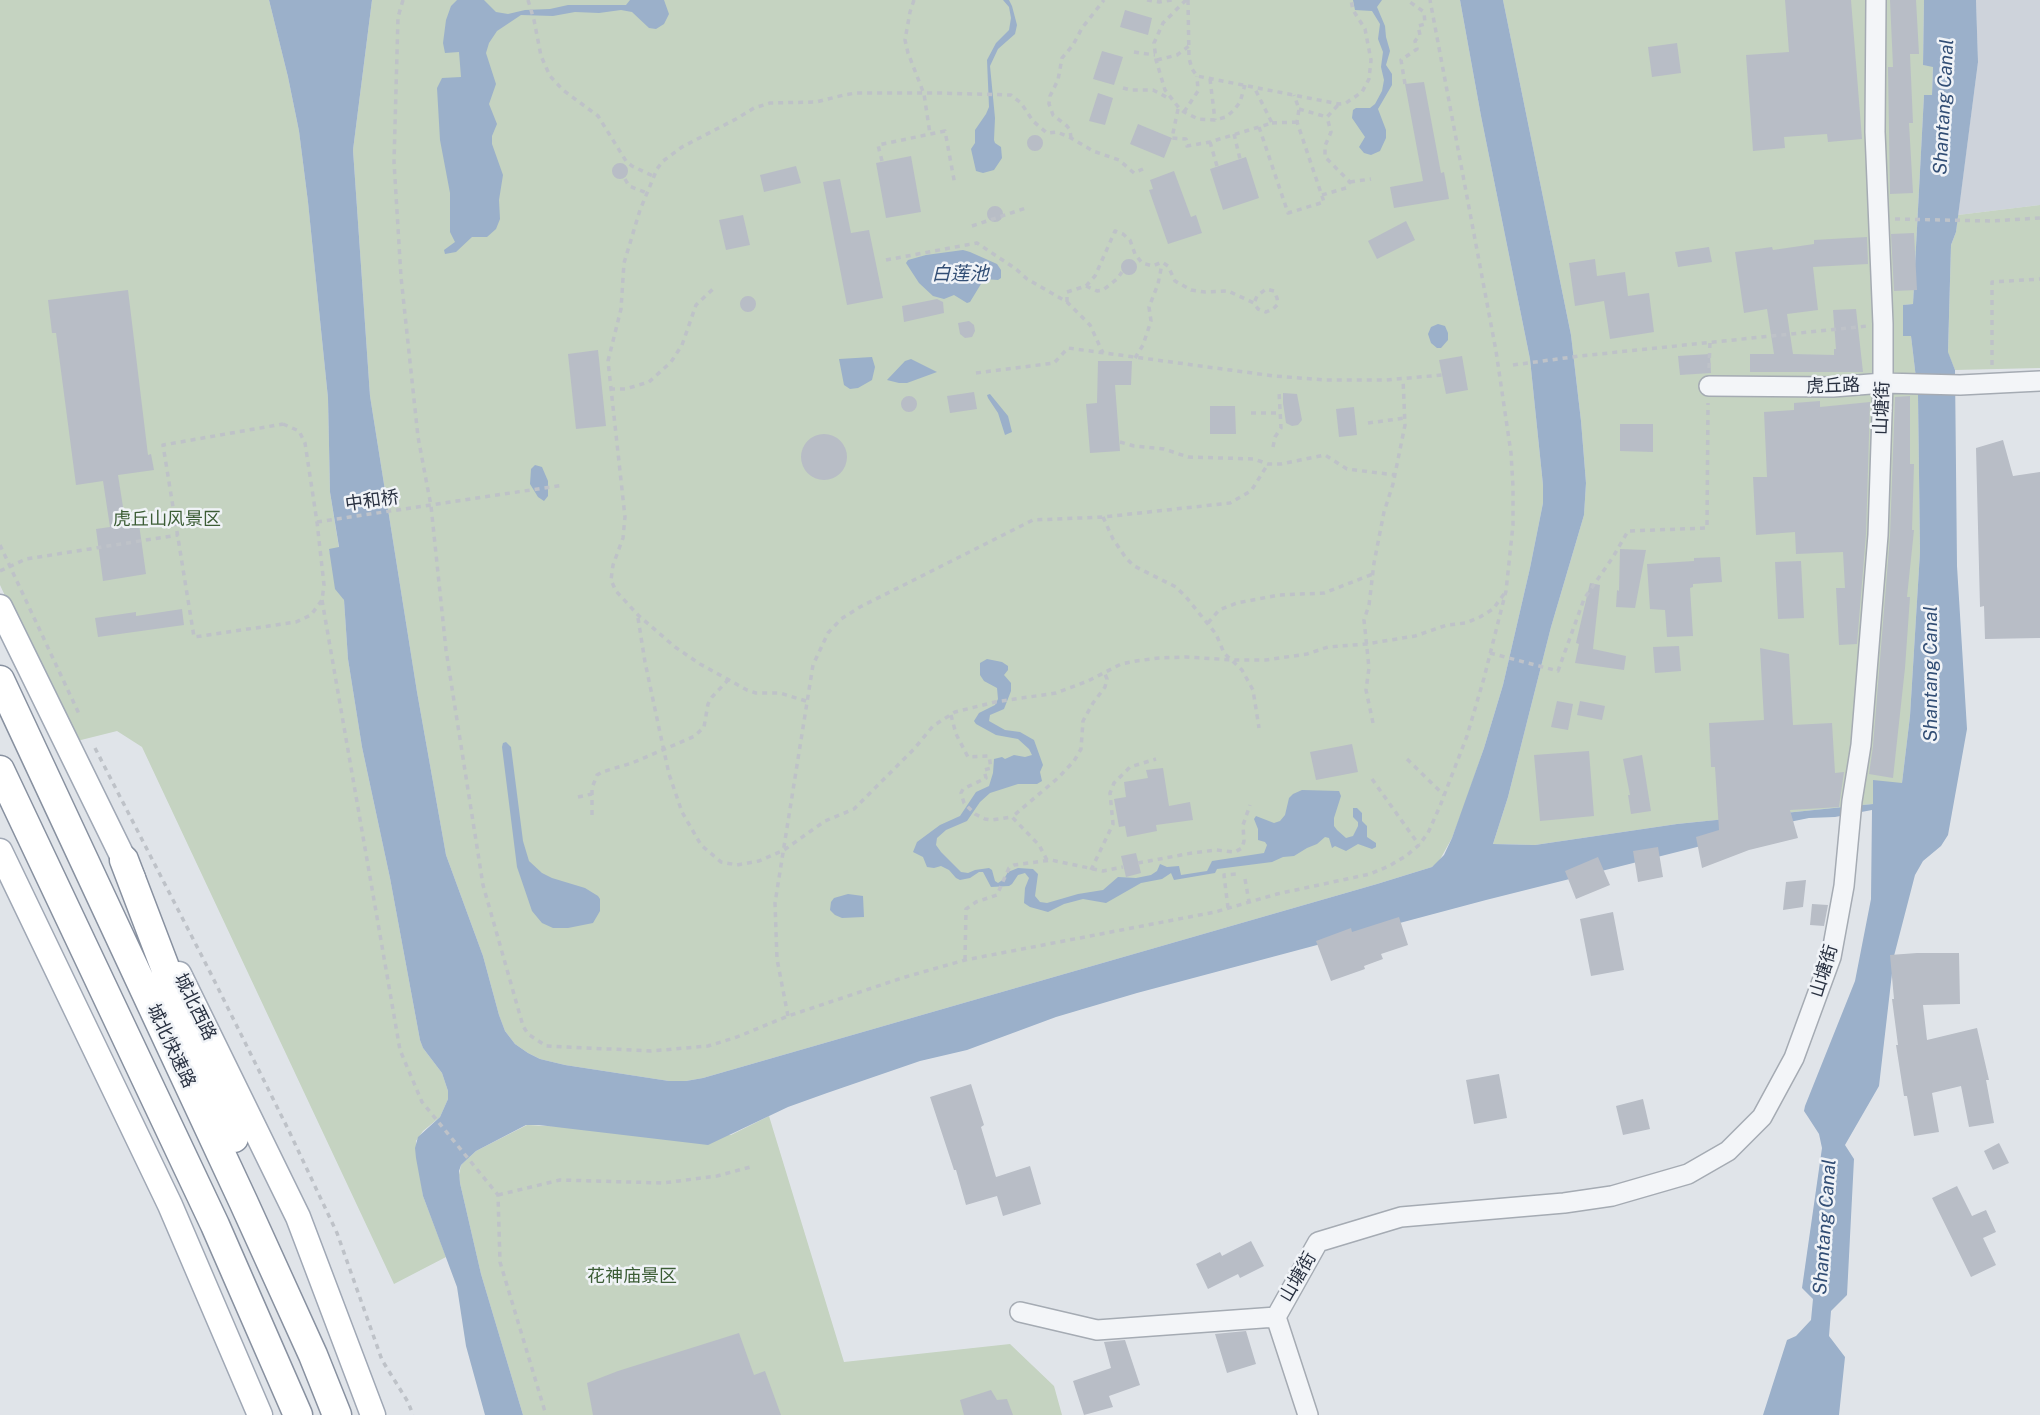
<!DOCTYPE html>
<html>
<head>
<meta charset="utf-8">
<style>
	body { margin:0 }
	canvas { display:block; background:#e0e4e9 }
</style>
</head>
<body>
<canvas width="2040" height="1415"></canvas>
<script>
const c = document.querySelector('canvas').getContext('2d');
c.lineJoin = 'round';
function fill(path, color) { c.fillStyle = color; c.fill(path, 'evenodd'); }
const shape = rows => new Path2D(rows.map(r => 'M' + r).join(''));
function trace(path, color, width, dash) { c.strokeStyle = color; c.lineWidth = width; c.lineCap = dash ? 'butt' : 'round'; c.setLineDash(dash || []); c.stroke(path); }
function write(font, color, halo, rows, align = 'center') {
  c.font = font + ' "Public Sans","Noto Sans SC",sans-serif'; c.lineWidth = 5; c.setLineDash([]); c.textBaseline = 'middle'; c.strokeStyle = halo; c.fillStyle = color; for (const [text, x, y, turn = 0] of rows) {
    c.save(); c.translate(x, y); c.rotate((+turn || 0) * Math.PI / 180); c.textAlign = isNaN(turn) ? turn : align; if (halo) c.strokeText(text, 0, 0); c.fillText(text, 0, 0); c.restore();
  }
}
fill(shape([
	[1976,0,2040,0,2040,205,1958,215,1978,62]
]), '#ced3db');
fill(shape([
	[0,0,269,0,288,77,299,131,308,202,328,398,330,492,339,548,329,550,344,600,348,659,362,747,390,878,420,1040,423,1048,442,1073,448,1091,448,1099,440,1117,423,1131,416,1141,423,1196,446,1257,394,1284,142,747,117,731,73,742,0,585],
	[372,0,1460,0,1481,116,1530,359,1543,485,1543,503,1530,568,1503,685,1484,748,1463,809,1452,838,1438,863,1432,867,1377,884,703,1078,686,1081,669,1081,565,1065,540,1059,528,1053,515,1044,505,1031,499,1015,483,956,446,855,417,692,370,396,353,150],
	[1503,0,1924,0,1923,65,1933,66,1932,95,1924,95,1913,304,1904,305,1904,336,1911,336,1918,395,1920,552,1910,716,1902,783,1873,804,1677,824,1535,845,1493,844,1508,797,1551,627,1584,515,1586,483,1581,421,1571,335],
	[2040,205,2040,368,1955,370,1948,353,1951,245,1956,232,1958,215],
	[769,1116,844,1362,1010,1344,1054,1386,1062,1415,523,1415,481,1274,460,1183,459,1175,461,1165,476,1151,527,1125,731,1135]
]), '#c5d3c1');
fill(shape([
	[269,0,372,0,353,150,370,396,417,692,446,855,483,956,499,1015,505,1031,515,1044,528,1053,540,1059,565,1065,669,1081,686,1081,703,1078,1377,884,1432,867,1444,855,1452,838,1484,748,1503,685,1530,568,1543,503,1543,485,1530,359,1481,116,1460,0,1503,0,1571,335,1581,421,1586,483,1584,515,1551,627,1508,797,1493,844,1535,845,1677,824,1873,804,1873,780,1902,783,1910,716,1920,552,1918,395,1911,336,1903,336,1903,305,1913,304,1924,95,1932,95,1933,67,1923,65,1924,0,1976,0,1978,62,1956,232,1951,245,1948,352,1955,370,1957,566,1967,729,1948,835,1941,846,1923,861,1915,875,1894,956,1879,1086,1845,1145,1854,1159,1847,1295,1831,1311,1829,1336,1845,1357,1839,1415,1763,1415,1787,1340,1796,1336,1811,1320,1813,1299,1802,1288,1822,1148,1819,1134,1808,1117,1804,1111,1805,1106,1855,981,1871,899,1872,810,1835,817,1809,818,1750,830,1705,845,1486,900,1137,993,1056,1017,967,1050,920,1061,827,1093,788,1107,708,1145,539,1125,526,1125,476,1151,461,1165,459,1171,460,1183,481,1274,523,1415,485,1415,466,1346,457,1287,423,1196,416,1158,415,1148,418,1137,440,1117,448,1099,448,1091,442,1073,423,1048,420,1040,390,878,362,747,348,659,344,600,335,589,329,549,339,547,330,492,328,398,308,202,299,131,288,77],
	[457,0,484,0,496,12,508,14,525,10,550,9,568,5,626,5,630,0,664,0,669,14,664,24,656,29,649,28,632,12,621,10,599,13,575,12,553,16,521,15,497,31,489,43,486,53,496,84,489,104,497,124,492,136,492,144,503,175,499,200,500,219,496,229,487,237,472,237,456,252,445,254,444,250,455,242,450,232,450,193,440,140,437,88,442,78,461,77,459,52,445,53,443,43,446,20,451,6],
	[1003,0,1009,0,1012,6,1017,25,1015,34,998,49,990,66,995,118,994,140,995,143,1001,147,1002,158,994,170,983,173,976,171,971,149,975,143,975,130,986,114,989,107,987,60,996,43,1009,30,1011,18,1009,7],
	[1353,0,1382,0,1377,7,1385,26,1386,37,1390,51,1386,65,1392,74,1392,85,1378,109,1386,130,1386,138,1380,151,1371,155,1364,153,1359,147,1365,137,1352,118,1353,110,1356,108,1370,108,1375,104,1382,91,1384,80,1381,67,1383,52,1378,39,1380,24,1372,11,1355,10],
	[963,250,970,252,997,264,1001,270,1001,278,998,280,984,279,970,302,967,303,954,295,944,299,933,296,919,283,906,263,908,260,926,255],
	[1438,324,1445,326,1448,333,1448,340,1441,348,1437,348,1431,343,1428,334,1431,327],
	[872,357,875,367,872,380,858,388,850,389,844,385,839,359],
	[911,359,937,372,907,383,899,383,887,380,905,361],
	[990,394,1008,416,1012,432,1005,435,998,413,988,398,987,395],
	[535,465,542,467,548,481,548,496,544,501,538,497,530,484,531,469],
	[987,659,1002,662,1008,666,1008,670,1004,675,1011,683,1011,691,1004,709,990,715,989,721,1005,730,1020,732,1034,740,1043,765,1040,772,1042,781,1037,784,1018,784,990,793,980,802,967,821,946,830,937,838,936,845,941,852,961,872,968,873,975,870,989,868,992,870,995,881,998,883,1004,879,1008,872,1018,868,1033,869,1038,874,1035,896,1040,902,1047,903,1078,894,1103,890,1118,877,1136,878,1151,875,1157,871,1160,864,1167,867,1179,866,1181,875,1207,871,1212,861,1264,853,1267,845,1265,842,1258,840,1258,829,1254,819,1256,816,1274,823,1280,821,1285,815,1289,798,1293,794,1302,790,1339,791,1341,796,1334,818,1334,826,1337,830,1346,838,1353,836,1358,826,1358,822,1353,817,1353,808,1357,808,1362,813,1362,821,1367,826,1367,837,1376,843,1376,847,1372,849,1358,844,1346,851,1335,846,1332,848,1329,838,1325,837,1317,844,1307,848,1294,856,1283,857,1272,862,1217,869,1215,873,1174,880,1171,873,1162,879,1141,883,1106,903,1083,899,1064,904,1048,912,1030,907,1024,903,1025,888,1029,878,1025,873,1018,875,1012,884,1009,886,991,887,983,872,979,872,970,878,960,880,956,878,949,870,941,866,934,868,927,867,923,857,913,852,917,842,940,825,960,816,976,792,989,786,993,773,994,759,1002,757,1005,759,1014,755,1025,757,1032,755,1029,749,1018,739,996,735,976,724,974,721,979,713,995,705,998,699,997,688,984,681,980,675,980,663],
	[506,742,511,747,523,841,529,861,542,873,552,878,585,888,598,896,600,899,600,911,593,923,568,928,553,928,542,923,532,911,517,867,502,747,503,743],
	[848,894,863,896,864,917,842,918,835,915,830,910,831,902,834,898]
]), '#9bb0ca');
fill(shape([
	[1785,0,1851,0,1862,139,1828,142,1827,134,1784,137,1785,148,1753,151,1746,55,1789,52],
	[1890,0,1916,0,1919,54,1910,54,1913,123,1909,123,1913,193,1890,194,1888,67,1893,67],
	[1125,10,1152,18,1148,35,1120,27],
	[1677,43,1681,73,1652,77,1648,47],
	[1102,51,1123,57,1114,85,1093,79],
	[1424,82,1441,173,1444,172,1449,199,1394,208,1390,187,1423,181,1405,84],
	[1098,93,1113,98,1105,125,1089,121],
	[1138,124,1172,138,1164,158,1130,144],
	'1027 143a8 8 0 1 1 16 0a8 8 0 1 1-16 0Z',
	[911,156,921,212,886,218,876,163],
	[1246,157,1259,198,1223,210,1210,169],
	'612 171a8 8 0 1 1 16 0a8 8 0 1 1-16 0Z',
	[796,166,801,183,764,192,760,175],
	[1174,171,1191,217,1196,215,1202,233,1168,244,1149,190,1153,189,1150,180],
	[840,179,851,233,869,230,883,298,847,305,823,182],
	'987 214a8 8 0 1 1 16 0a8 8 0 1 1-16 0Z',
	[743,215,750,245,726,250,719,220],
	[1406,221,1415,240,1377,259,1368,241],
	[1914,233,1917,290,1894,291,1891,234],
	[1867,237,1868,264,1813,267,1818,310,1787,314,1793,354,1834,355,1834,349,1836,349,1833,310,1856,309,1863,372,1750,372,1750,354,1774,354,1767,309,1744,313,1735,252,1772,247,1773,250,1814,244,1814,240],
	[1709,247,1712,262,1678,267,1675,252],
	'1121 267a8 8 0 1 1 16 0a8 8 0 1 1-16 0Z',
	[1595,259,1597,276,1625,272,1628,296,1649,293,1654,332,1610,339,1604,301,1575,306,1569,263],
	[128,290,148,455,151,454,154,470,118,475,126,526,139,524,146,574,103,581,96,529,110,527,103,481,76,485,56,333,52,333,48,300],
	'740 304a8 8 0 1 1 16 0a8 8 0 1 1-16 0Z',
	[937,299,943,302,944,313,904,322,902,306],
	[969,321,974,325,975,331,972,337,965,338,960,334,958,323],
	[598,350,606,426,576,429,568,354],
	[1710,354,1711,373,1680,375,1678,356],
	[1462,356,1468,390,1446,394,1439,360],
	[1098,361,1132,361,1131,385,1115,385,1120,451,1090,453,1086,404,1097,403],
	[974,392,977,409,950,413,947,396],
	[1283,393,1297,394,1302,420,1298,425,1292,426,1286,423,1283,403],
	'901 404a8 8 0 1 1 16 0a8 8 0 1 1-16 0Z',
	[1910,396,1910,464,1914,464,1912,530,1914,530,1907,597,1910,597,1905,668,1893,778,1869,774,1873,746,1890,536,1895,397],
	[1820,401,1820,407,1870,402,1866,534,1857,644,1839,645,1836,588,1845,588,1843,552,1796,554,1795,532,1756,535,1753,477,1767,477,1764,412,1794,410,1794,403],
	[1210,406,1235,406,1236,434,1210,434],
	[1354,407,1357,435,1339,437,1336,409],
	[1620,424,1653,424,1653,452,1620,451],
	'801 457a23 23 0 1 1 46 0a23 23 0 1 1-46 0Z',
	[2003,440,2013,476,2040,472,2040,638,1985,639,1984,606,1980,607,1976,448],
	[1620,549,1646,550,1635,608,1616,607,1617,590,1619,591],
	[1720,557,1722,582,1693,584,1693,587,1690,588,1693,636,1667,637,1665,610,1650,609,1647,564,1694,561,1694,558],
	[1801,561,1804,618,1778,619,1775,562],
	[1590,583,1600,585,1593,649,1626,656,1624,670,1575,663,1579,644,1576,643],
	[182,609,184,625,98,637,95,618,136,612,136,616],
	[1679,646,1681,671,1655,673,1653,647],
	[1760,648,1789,654,1793,725,1832,723,1835,773,1844,772,1839,807,1790,810,1798,838,1749,850,1702,868,1696,837,1719,830,1715,767,1711,767,1709,723,1764,720],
	[1557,701,1573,704,1568,730,1551,727],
	[1580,701,1605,706,1602,720,1577,715],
	[1352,744,1358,772,1316,780,1310,752],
	[1589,751,1594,816,1540,821,1534,755],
	[1642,755,1651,811,1631,814,1628,795,1630,795,1623,759],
	[1163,768,1169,806,1190,802,1193,820,1156,825,1157,831,1127,837,1125,826,1119,827,1114,799,1126,797,1124,782,1148,778,1146,770],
	[1658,847,1663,877,1638,882,1633,851],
	[1136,853,1141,873,1126,877,1121,856],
	[1598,857,1610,885,1576,899,1565,871],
	[1806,880,1803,907,1783,910,1786,882],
	[1812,904,1828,905,1824,926,1810,925],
	[1613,912,1624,970,1591,976,1580,919],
	[1399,917,1408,945,1381,954,1383,959,1364,966,1365,969,1331,981,1316,941,1351,928,1352,932],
	[1917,953,1959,953,1960,1004,1923,1005,1927,1040,1977,1028,1989,1080,1986,1080,1994,1123,1969,1127,1961,1086,1932,1093,1939,1132,1914,1136,1907,1096,1904,1096,1896,1045,1898,1045,1892,999,1894,999,1890,955],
	[1499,1074,1507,1118,1474,1124,1466,1080],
	[971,1084,984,1125,981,1127,996,1177,1030,1166,1041,1204,1003,1216,997,1196,966,1205,956,1170,954,1170,930,1097],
	[1643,1099,1650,1129,1623,1135,1616,1106],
	[1999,1143,2009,1163,1993,1170,1984,1151],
	[1957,1186,1972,1216,1986,1210,1996,1232,1983,1238,1996,1265,1971,1277,1932,1198],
	[1251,1241,1264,1266,1240,1278,1238,1274,1208,1289,1196,1264,1220,1252,1222,1256],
	[1246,1331,1256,1364,1227,1373,1215,1334],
	[739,1333,754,1375,765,1371,781,1415,593,1415,587,1383,618,1371],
	[1125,1340,1140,1385,1109,1396,1113,1407,1084,1415,1073,1381,1111,1368,1104,1342],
	[991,1390,997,1400,1007,1399,1013,1415,964,1415,960,1400]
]), '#b8bdc6');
const minor = shape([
	[1709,386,1833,387,1883,383,1960,385,2040,381],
	[1020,1312,1097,1330,1276,1317,1318,1242,1401,1217,1564,1203,1612,1196,1688,1174,1728,1151,1762,1117,1794,1058,1831,957,1844,886,1852,801,1861,745,1878,535,1883,383,1883,324,1875,132,1876,0],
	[1276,1317,1308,1415]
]);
const major = shape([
	[0,607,133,878],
	[0,851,170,1205,260,1415],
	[179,974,298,1217,373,1415]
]);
const highway = shape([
	[0,680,243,1201,313,1355,337,1415],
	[0,770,215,1225,298,1415],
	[124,860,192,1038,234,1138]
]);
trace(minor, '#a5abb3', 22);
trace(major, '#a0a8b5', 27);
trace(highway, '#8891a0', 31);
trace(shape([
	[403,0,398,17,394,162,401,277,418,437,431,506,446,650,483,885,523,1026,528,1034,546,1046,651,1051,708,1046,737,1037,788,1016,902,978,965,960,1215,912,1277,894,1370,874,1389,866,1406,856,1419,845,1428,833,1440,806,1467,736,1484,678,1506,591,1513,525,1513,487,1511,453,1496,351,1430,0],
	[528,0,534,20,541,56,550,76,563,90,598,116,626,161,632,166,653,176],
	[914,0,910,12,905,40,908,53,924,94,930,134],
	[1147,0,1159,2,1172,0],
	[1186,0,1163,23,1154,43,1156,60,1165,90,1179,108,1184,112,1198,119,1215,120,1226,117,1234,110,1240,102,1245,85],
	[1188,0,1189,58,1192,69,1197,76,1339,104,1346,103,1362,92,1369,79,1371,60,1365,29,1353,10,1351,0],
	[1134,52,1155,55],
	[1157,60,1177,55,1189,46],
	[1210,79,1215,120],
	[1405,84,1401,60,1417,49,1415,41,1420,35,1418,26,1425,24,1424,12,1407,0],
	[1123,88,1131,90,1153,90,1170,99],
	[1178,109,1172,138,1186,139,1187,146,1210,142,1272,123,1254,87],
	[1299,109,1327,117],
	[1184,112,1198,91,1197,76],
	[1272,123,1297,122],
	[1259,127,1288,213,1324,202,1297,122,1299,109,1294,95],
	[1234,134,1240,159],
	[1071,138,1070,130,1067,126,1053,115,1049,104,1050,96,1058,80,1062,58,1073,45,1082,28,1104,0],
	[1210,142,1217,166],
	[882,161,878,145,945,131,955,185],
	[625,179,629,186,647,193],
	[1350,182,1371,179],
	[1322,195,1346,188,1350,182,1325,157,1325,146,1331,132,1327,117,1339,104],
	[1895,219,1991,221,2040,218],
	[972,226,1026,208],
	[886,260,977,243,1016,269,1027,279,1067,302,1090,325,1103,353],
	[1086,286,1097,291,1103,290,1117,279,1122,272],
	[1067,302,1067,292,1086,286,1095,276,1115,231,1123,234,1130,240,1135,254,1142,263,1153,266,1162,262,1168,266,1175,281,1191,290,1205,292,1228,291,1254,303,1258,309,1266,312,1273,309,1278,304,1277,298,1274,291,1266,289,1257,296,1254,303],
	[1135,358,1143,345,1151,321,1149,307,1158,284,1162,264],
	[1513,365,1580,356,1867,326],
	[1992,365,1992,282,2040,279],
	[1709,368,1710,342],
	[976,373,1054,363,1068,348,1274,376,1326,380,1386,380,1442,375],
	[610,389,625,389,649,382,671,362,682,345,696,305,715,287],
	[1251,413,1279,413],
	[1368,423,1405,418],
	[283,424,299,431,305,443,317,522,324,585,322,600,311,615,296,622,194,637,163,445,283,424],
	[1120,442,1134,446,1164,449,1188,457,1254,459,1268,464,1281,464,1325,455,1347,469,1395,475],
	[1273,447,1275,437,1281,428,1279,391],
	[1103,517,1113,539,1126,558,1134,566,1176,587,1186,597,1216,634,1224,653,1242,670,1253,690,1259,728],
	[317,522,564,485],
	[0,545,80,716],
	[0,571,26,559,178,535],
	[322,600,400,1050,422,1102,498,1195,500,1262,546,1415],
	[638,618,645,662,659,728,669,774,682,812,701,845,721,862,737,865,759,861,784,850,825,821,854,809,914,749,933,726,955,712,995,702,1056,693,1088,681,1121,664,1136,661,1159,658,1186,657,1233,660,1266,660,1307,654,1328,647,1366,644,1415,636,1447,625,1466,623,1480,617,1493,609,1504,594],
	[1208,623,1219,610,1237,603,1279,595,1324,593,1373,574],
	[1490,653,1558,671,1584,599,1613,557,1628,531,1707,528,1708,403],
	[806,701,780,693,756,693,747,690,700,664,675,647,638,615,616,591,611,580,613,565,623,538,625,517,608,361,621,309,624,263,640,210,657,169,663,161,682,147,736,119,754,108,770,103,816,102,844,95,856,93,938,93,1011,95,1021,103,1033,121,1047,133,1057,132,1071,138,1093,151,1119,160,1134,173,1143,169],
	[951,715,956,734,968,757,989,756,991,768,984,770,986,778,963,789,961,793,964,803,975,814,985,819,991,820,1012,817],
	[1373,723,1366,690,1369,668,1364,620,1369,605,1374,563,1384,512,1393,484,1405,425,1403,379],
	[95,748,209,970,289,1131,337,1233,382,1360,408,1402,413,1415],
	[1407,759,1444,795],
	[1372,779,1419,845],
	[578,797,592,794],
	[592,815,592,788,597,775,602,772,632,763,695,736,704,727,708,704,712,697,729,679],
	[1047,860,1039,845,1012,817,1058,778,1074,761,1081,749,1083,721,1093,703,1105,687,1107,679,1105,674],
	[1138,863,1192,853,1216,850,1235,852,1242,848,1244,841,1243,825,1250,805],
	[1091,870,1113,824,1110,793,1114,783,1130,767,1156,759],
	[1245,879,1249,902],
	[1228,908,1224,875,1236,874],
	[965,960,966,909,976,902,997,895,1009,868,1014,865,1051,860,1103,871,1123,867],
	[788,1016,777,959,775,903,813,665,828,633,841,619,860,607,1033,520,1103,517,1230,503,1251,491,1268,464],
	[498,1195,560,1180,663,1183,717,1176,754,1166]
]), '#bec2c8', 3.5, [5, 5]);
trace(minor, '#f3f5f8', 19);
trace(major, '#fff', 24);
trace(highway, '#fff', 28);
write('18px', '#293141', '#f0f3f7', [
	["虎丘路",1833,386,-2],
	["山塘街",1882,408,-88],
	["中和桥",372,501,-8],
	["山塘街",1824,971,-73],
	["城北西路",195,1007,64],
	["城北快速路",171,1046,65],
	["山塘街",1298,1277,-60]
]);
write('18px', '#3c5d36', '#f0f3f7', [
	["虎丘山风景区",167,519],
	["花神庙景区",632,1276]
]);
write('italic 19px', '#324e75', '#f0f3f7', [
	["Shantang Canal",1944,107,-87],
	["白莲池",960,274],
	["Shantang Canal",1931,674,-90],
	["Shantang Canal",1825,1227,-86]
]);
</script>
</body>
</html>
